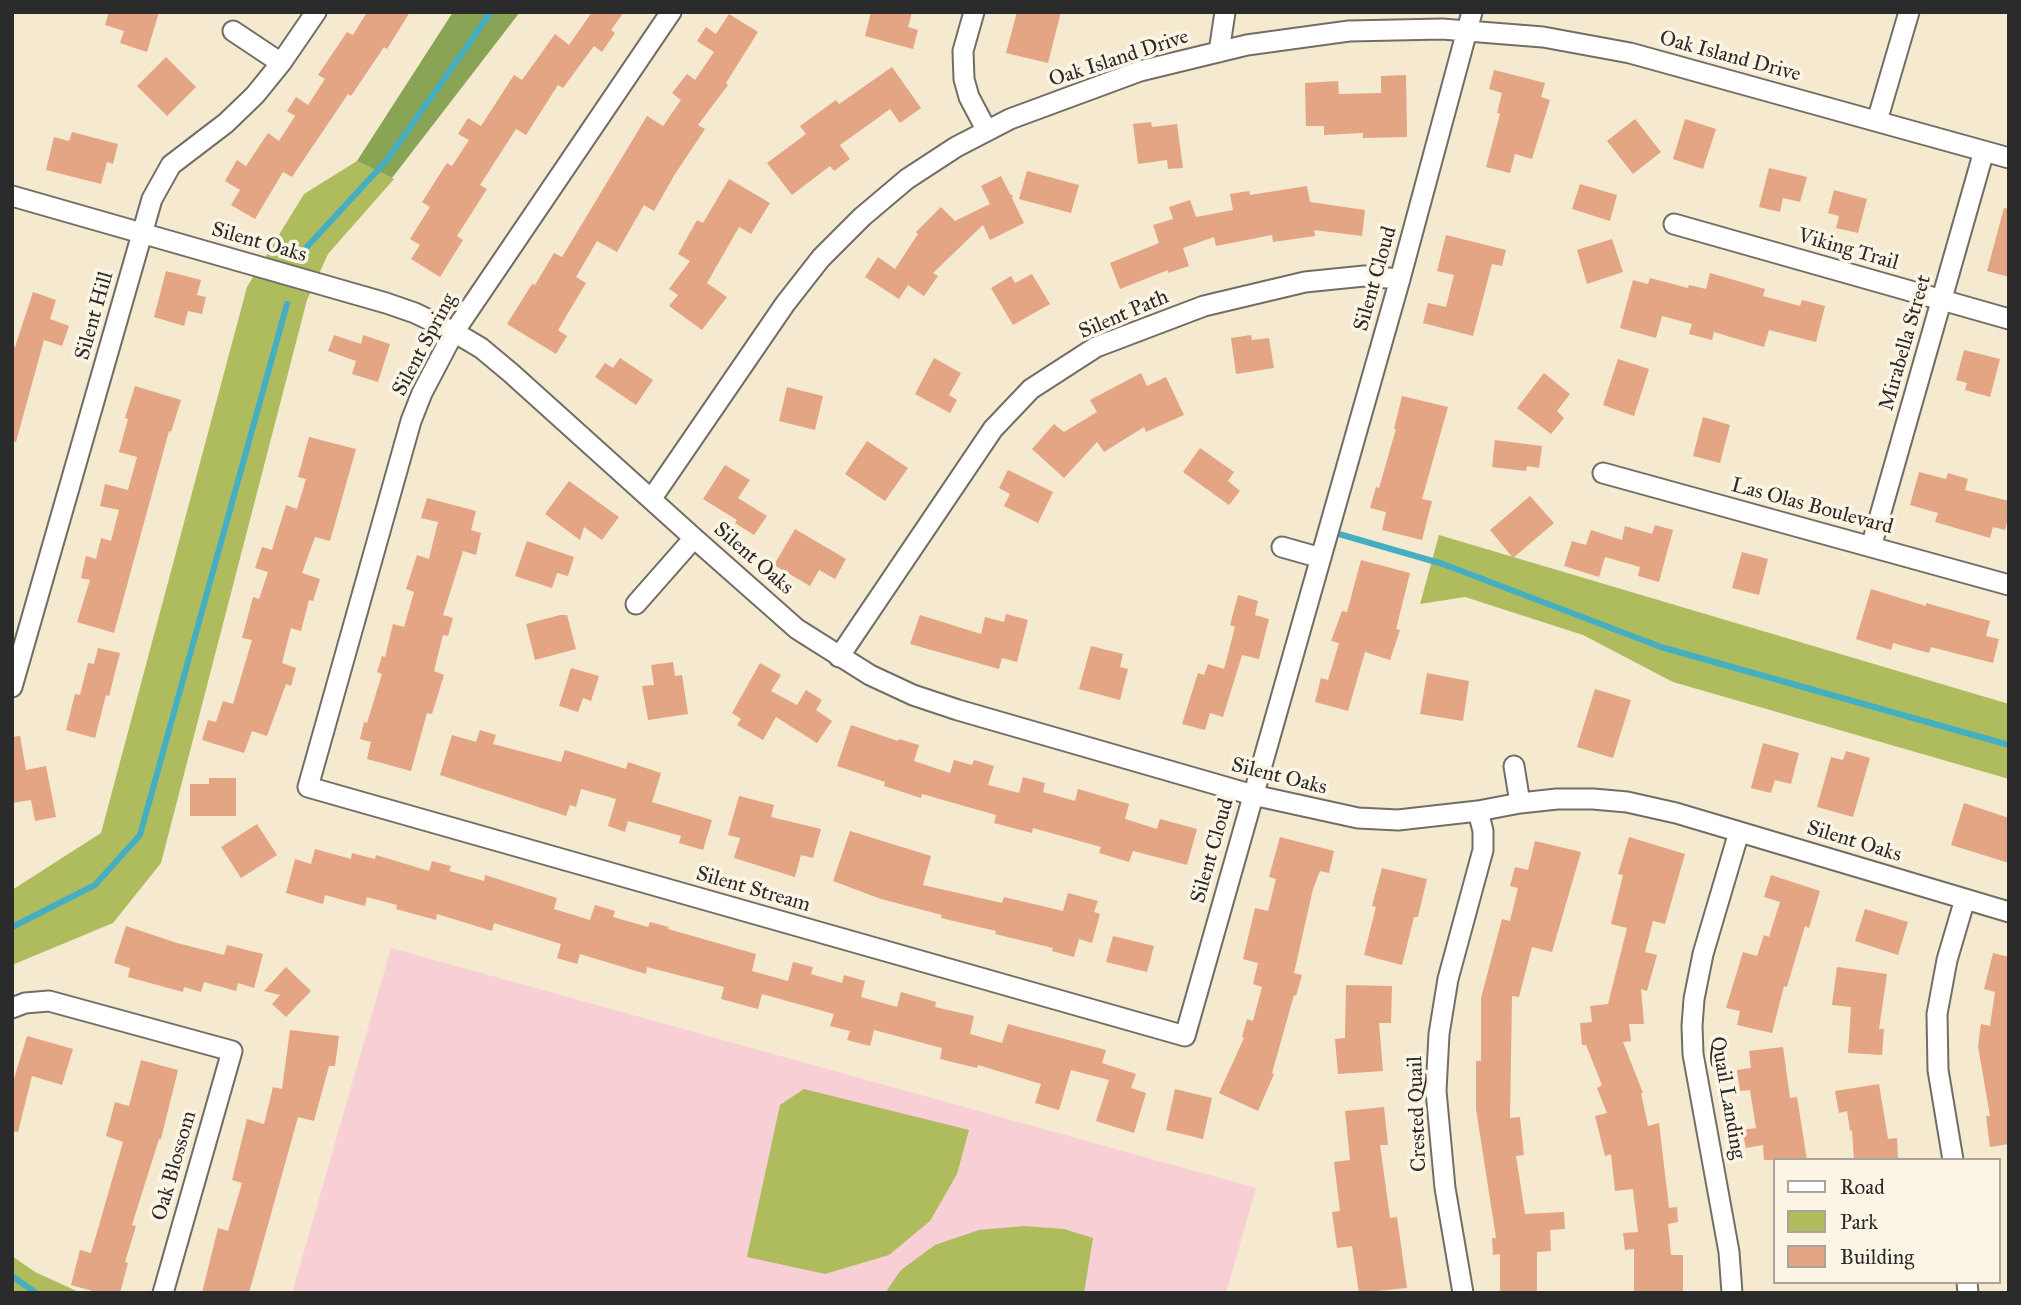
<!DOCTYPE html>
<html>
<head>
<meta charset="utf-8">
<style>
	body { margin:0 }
	#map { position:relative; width:2021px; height:1305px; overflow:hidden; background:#f5e9d0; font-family:"IM FELL Great Primer",serif }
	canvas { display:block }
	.frame { position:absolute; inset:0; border:14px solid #2b2b2b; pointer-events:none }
	.legend { position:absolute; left:1773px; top:1158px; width:228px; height:126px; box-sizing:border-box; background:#fcf5e5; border:2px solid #a8a49b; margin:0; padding:9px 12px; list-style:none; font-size:21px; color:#2b2b2b }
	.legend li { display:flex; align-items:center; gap:14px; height:35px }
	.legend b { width:35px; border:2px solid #a8a49b }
</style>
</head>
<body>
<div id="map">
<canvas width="2021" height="1305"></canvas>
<div class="frame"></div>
<ul class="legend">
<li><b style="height:9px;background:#fff"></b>Road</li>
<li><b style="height:19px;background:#aebc5e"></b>Park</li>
<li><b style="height:19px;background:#e3a584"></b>Building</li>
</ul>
</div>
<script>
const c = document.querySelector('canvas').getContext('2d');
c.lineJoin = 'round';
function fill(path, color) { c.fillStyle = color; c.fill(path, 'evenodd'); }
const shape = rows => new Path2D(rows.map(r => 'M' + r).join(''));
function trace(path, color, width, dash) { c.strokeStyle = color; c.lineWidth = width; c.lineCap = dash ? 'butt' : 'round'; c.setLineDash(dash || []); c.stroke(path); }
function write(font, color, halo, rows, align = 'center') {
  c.font = font + ' "IM FELL Great Primer",serif'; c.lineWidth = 7; c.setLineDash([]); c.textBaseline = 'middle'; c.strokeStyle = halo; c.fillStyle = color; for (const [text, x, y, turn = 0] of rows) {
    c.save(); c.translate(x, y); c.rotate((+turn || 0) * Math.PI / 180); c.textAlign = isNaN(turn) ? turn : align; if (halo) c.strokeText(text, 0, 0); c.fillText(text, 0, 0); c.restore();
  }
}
fill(shape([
	[391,948,1256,1188,1226,1293,292,1293]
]), '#f7cfd4');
fill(shape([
	[357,161,394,179,328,254,307,300,161,863,113,923,12,965,12,890,101,833,247,287,304,194],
	[1439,535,2009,704,2009,779,1673,682,1583,635,1465,597,1420,604],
	[804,1089,969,1130,957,1174,930,1221,889,1255,825,1274,747,1257,780,1105],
	[1024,1226,1064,1229,1093,1238,1084,1293,885,1293,901,1270,935,1245,979,1230],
	[12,1256,35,1272,81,1293,18,1293,12,1289]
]), '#aebc5e');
fill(shape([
	[453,12,520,12,392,178,357,161]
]), '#8aa455');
trace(shape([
	[305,249,387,160,491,12],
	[1339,534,1443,564,1661,647,2009,745],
	[12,927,95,885,140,835,287,304],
	[12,1276,36,1293]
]), '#44aec3', 6);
fill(shape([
	[109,12,159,12,147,52,120,43,124,31,105,25],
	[367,12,410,12,387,49,384,47,351,96,348,94,292,177,283,172,255,219,231,205,240,190,225,181,237,160,246,166,268,133,279,141,295,116,287,111,296,97,308,105,325,79,318,75,347,32,353,35],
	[592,12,624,12,611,30,615,33,602,52,594,46,563,88,558,85,526,135,516,129,480,185,487,189,457,236,463,240,440,277,411,259,420,245,410,239,430,207,422,202,447,163,452,166,469,140,458,134,468,118,481,126,514,75,522,80,555,34,569,45],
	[871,12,912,12,908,27,918,30,913,49,865,36],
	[1017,12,1061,12,1048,63,1006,53],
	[729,14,758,32,726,83,728,85,698,125,705,129,675,174,654,211,644,205,617,252,597,241,576,277,586,283,558,330,567,336,556,354,507,324,532,284,535,285,554,253,562,257,647,116,663,126,681,100,672,93,687,74,695,80,714,52,697,41,706,27,716,34],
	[166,57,196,87,167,116,137,86],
	[892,67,921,108,900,123,890,109,875,120,840,145,850,159,834,171,830,166,792,195,767,163,806,134,800,126,836,100,839,104],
	[1494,70,1545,83,1541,97,1550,100,1532,159,1515,154,1510,173,1486,167,1500,114,1497,113,1502,93,1489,89],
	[1406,75,1407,137,1363,138,1363,133,1324,135,1324,126,1306,126,1305,83,1338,81,1339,94,1381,93,1381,76],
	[1635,119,1661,152,1633,174,1607,141],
	[1685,119,1716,129,1703,169,1673,159],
	[1151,122,1152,127,1177,124,1183,168,1168,169,1167,160,1138,164,1133,124],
	[72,132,118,144,113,164,107,162,101,184,46,170,54,137,69,141],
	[1769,168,1807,177,1800,202,1783,198,1780,212,1759,207],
	[1027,171,1079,185,1071,213,1019,199],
	[1001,176,1010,194,1013,196,1012,198,1024,223,990,240,983,225,933,273,938,276,924,296,908,285,899,299,865,277,878,257,895,269,918,234,916,232,941,207,955,221,990,204,981,186],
	[729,179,770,203,751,234,739,227,707,283,727,297,702,330,669,306,678,295,669,289,690,261,678,254,697,220,703,223],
	[1580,184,1617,195,1610,221,1572,209],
	[1307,186,1310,202,1365,210,1362,236,1314,230,1315,236,1273,242,1272,235,1216,246,1214,237,1183,248,1189,266,1168,273,1168,270,1120,289,1110,263,1159,243,1153,225,1173,219,1169,207,1190,200,1196,217,1233,210,1230,194,1249,191,1250,195],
	[1834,190,1867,199,1858,233,1836,228,1839,216,1828,213],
	[2004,208,2009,209,2009,277,1987,271],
	[1446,235,1506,250,1502,266,1492,264,1473,336,1423,323,1428,303,1446,307,1454,275,1437,271],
	[1612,239,1623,272,1587,284,1577,250],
	[166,271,201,280,197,295,206,297,202,314,188,311,184,326,154,317],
	[1710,273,1765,289,1763,296,1800,306,1802,300,1825,306,1816,342,1769,330,1764,347,1714,332,1712,340,1689,334,1692,324,1662,316,1656,338,1620,328,1633,280,1648,284,1650,278,1688,288,1689,285,1706,289],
	[1032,274,1050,304,1013,325,991,288,1011,276,1015,283],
	[33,292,56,300,50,319,69,326,62,346,44,340,16,442,12,441,12,346,15,347],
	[334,335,361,344,363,335,390,344,378,382,352,374,356,361,328,351],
	[1251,335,1252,340,1269,338,1274,368,1236,374,1231,338],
	[1964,350,2000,359,1990,397,1965,390,1967,383,1956,380],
	[620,358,653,380,636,405,595,377,605,363,613,368],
	[934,358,961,373,949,395,957,400,950,413,915,394],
	[1618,359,1649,369,1634,416,1603,405],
	[1141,373,1147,386,1166,377,1184,415,1146,432,1144,427,1104,452,1097,442,1064,478,1032,449,1054,424,1064,432,1097,412,1090,400],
	[1544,373,1570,394,1557,411,1564,418,1551,434,1517,408],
	[135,386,181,400,171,432,169,431,114,633,77,622,90,580,81,578,86,556,96,559,101,538,111,541,119,510,100,506,105,484,128,490,137,457,119,452,128,419,125,418],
	[787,387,823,396,815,430,779,421],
	[1402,396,1448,407,1422,499,1432,501,1422,540,1382,530,1386,512,1370,508,1376,487,1379,488,1396,429,1394,429],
	[1703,417,1730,425,1720,463,1693,456],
	[309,437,356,449,330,541,315,537,302,573,320,579,313,601,309,600,301,631,291,628,282,663,296,668,291,686,286,684,267,736,252,731,244,753,202,740,208,720,216,722,223,701,233,704,252,640,242,638,253,597,259,599,268,572,255,568,262,547,272,550,286,505,297,509,306,479,298,477],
	[1495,440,1542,446,1539,468,1527,466,1526,471,1492,467],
	[867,441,908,468,885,501,845,474],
	[1200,448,1234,472,1228,481,1240,491,1229,505,1183,472],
	[725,465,750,480,738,498,767,516,754,535,735,523,737,520,703,499],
	[1008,470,1053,492,1038,523,1004,506,1010,494,999,488],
	[1919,472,1946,479,1948,473,1968,479,1965,490,2009,501,2009,514,2005,530,1993,527,1990,538,1935,522,1938,513,1910,505],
	[569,481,619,517,602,540,584,527,580,540,545,514],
	[1530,496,1554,523,1513,558,1490,530],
	[427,498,476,511,471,530,481,533,476,555,463,551,443,615,453,618,448,636,443,635,434,671,444,675,432,714,427,713,411,771,367,759,371,742,360,739,364,722,367,723,382,674,377,672,382,656,385,657,393,624,404,627,414,592,406,589,417,555,429,559,438,522,421,518],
	[1655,525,1673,530,1659,582,1638,576,1640,567,1605,557,1599,577,1564,566,1572,541,1586,545,1591,530,1622,540,1625,526,1652,534],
	[795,529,846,559,835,579,819,570,810,586,774,565],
	[527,541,574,557,568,576,557,573,552,588,515,576],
	[1742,552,1768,559,1759,595,1732,588],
	[1361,560,1410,573,1396,629,1400,630,1390,660,1365,652,1348,711,1315,702,1321,678,1328,680,1339,643,1331,641,1342,611,1347,612],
	[1871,589,1926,606,1926,603,1990,621,1986,636,1999,639,1993,663,1931,647,1929,653,1893,643,1891,650,1856,639],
	[1238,595,1258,601,1255,615,1269,619,1259,659,1242,655,1223,717,1210,713,1205,730,1182,724,1198,673,1204,675,1208,664,1224,669,1235,627,1230,625],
	[1006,614,1028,620,1017,662,1002,658,999,669,910,644,920,615,981,634,985,617,1004,622],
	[560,615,567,615,576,649,535,660,526,624],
	[1091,646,1123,654,1120,667,1128,669,1120,700,1079,689],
	[98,648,120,653,109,696,106,695,95,738,66,730,75,694,80,695,88,663,94,664],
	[673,662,675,676,682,675,688,714,648,720,642,686,654,685,651,665],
	[760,663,781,675,771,691,797,705,806,690,822,700,816,710,832,721,817,743,776,717,763,740,737,725,741,719,732,713],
	[571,668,599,676,591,701,583,698,578,712,559,706],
	[1427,673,1469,681,1463,721,1420,714],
	[1595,689,1631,700,1613,758,1577,747],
	[851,725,898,741,899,739,919,745,914,761,950,773,954,760,972,765,974,760,994,766,988,785,1019,793,1023,777,1045,783,1043,792,1075,801,1078,789,1129,804,1125,819,1157,829,1160,819,1197,829,1187,865,1133,851,1129,862,1099,853,1101,847,1033,828,1032,833,994,823,996,815,922,794,921,798,884,786,885,782,837,766],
	[480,730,496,735,493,744,561,762,565,750,626,769,628,762,661,773,652,802,712,820,703,850,679,843,681,836,628,821,625,832,608,826,616,799,581,789,576,807,570,805,566,816,440,775,452,735,476,742],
	[20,736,26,770,46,766,56,817,35,821,31,800,12,803,12,737],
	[1763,743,1799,753,1791,784,1775,780,1771,793,1751,788],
	[1846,751,1870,758,1853,817,1817,807,1831,757,1843,760],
	[209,778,236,778,236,816,190,816,190,784,209,784],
	[739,796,774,805,771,817,821,829,813,858,801,855,795,877,734,858,740,838,728,835],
	[1964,803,2009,818,2009,863,1951,845],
	[257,824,277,855,241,878,221,847],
	[850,831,931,856,923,885,1002,903,1004,897,1063,911,1068,893,1098,901,1094,912,1100,914,1092,943,1079,939,1074,957,1052,951,1053,948,995,934,996,931,941,918,942,915,881,899,833,881],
	[1280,837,1334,851,1329,873,1320,871,1313,889,1294,973,1302,975,1296,996,1294,995,1272,1073,1274,1074,1258,1111,1219,1093,1244,1038,1242,1037,1247,1019,1253,1021,1262,987,1253,984,1258,963,1243,959,1255,908,1268,911,1276,879,1269,877],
	[1629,837,1685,854,1665,924,1653,921,1645,952,1657,955,1647,991,1641,989,1644,1024,1629,1024,1631,1041,1623,1042,1643,1093,1641,1093,1648,1126,1659,1123,1669,1208,1677,1207,1678,1222,1668,1224,1671,1255,1683,1255,1683,1293,1634,1293,1634,1249,1625,1250,1623,1233,1638,1232,1633,1189,1615,1191,1611,1154,1605,1156,1595,1116,1607,1113,1597,1088,1602,1085,1586,1045,1582,1045,1580,1023,1592,1022,1590,1006,1608,1004,1627,928,1611,924,1623,875,1618,874],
	[1535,841,1581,852,1552,952,1532,947,1519,997,1512,996,1510,1118,1520,1117,1524,1155,1516,1156,1525,1214,1564,1212,1565,1229,1550,1230,1551,1251,1537,1252,1537,1293,1500,1293,1500,1254,1493,1255,1492,1238,1496,1238,1476,1109,1476,1061,1481,1061,1481,998,1502,919,1510,921,1518,888,1510,886,1515,867,1528,870],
	[315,849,351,859,352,853,375,859,376,855,429,871,432,861,451,866,449,871,484,881,485,875,557,898,554,909,590,920,595,905,615,911,613,917,648,927,650,922,669,927,668,929,756,954,752,971,788,981,793,962,813,967,811,974,842,983,844,975,865,981,861,997,897,1007,901,992,936,1002,935,1007,974,1016,970,1034,1002,1043,1008,1024,1106,1050,1102,1063,1136,1074,1131,1088,1146,1093,1134,1133,1096,1121,1109,1080,1071,1070,1059,1110,1035,1103,1041,1084,978,1065,977,1068,940,1059,942,1048,874,1030,870,1046,847,1040,850,1031,830,1026,834,1014,762,994,758,1009,721,999,724,987,647,967,646,974,580,954,577,964,557,958,561,944,494,923,492,931,437,914,436,920,396,909,397,905,367,897,365,906,325,895,323,904,286,893,295,859,311,864],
	[1382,868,1427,879,1418,917,1414,917,1402,965,1364,955,1376,907,1372,906],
	[1771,875,1820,891,1809,928,1805,926,1787,987,1784,986,1772,1033,1737,1025,1740,1011,1726,1008,1743,952,1757,956,1764,935,1769,937,1780,902,1764,897],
	[1865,909,1908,922,1898,955,1855,941],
	[126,926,177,943,224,955,227,945,263,954,254,988,238,983,236,991,204,982,201,992,184,987,183,992,128,977,130,968,114,963],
	[1113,936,1154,946,1147,972,1106,962],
	[1993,953,2009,957,2009,1144,1990,1147,1986,1116,1990,1116,1978,1046,1981,1024,1990,1026,1995,992,1984,989],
	[286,967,311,991,286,1017,272,1004,280,995,264,991],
	[1837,967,1887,974,1879,1029,1884,1029,1882,1055,1848,1053,1851,1007,1832,1005],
	[1346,985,1392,986,1391,1023,1379,1023,1383,1071,1338,1074,1335,1039,1345,1038],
	[290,1030,339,1036,335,1066,329,1066,314,1121,298,1117,249,1293,202,1293,218,1228,228,1231,242,1183,232,1180,247,1119,264,1124,273,1087,282,1089],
	[27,1036,73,1049,62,1085,32,1076,18,1132,12,1131,12,1085],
	[1783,1047,1790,1098,1797,1097,1807,1160,1764,1160,1763,1145,1746,1148,1742,1130,1756,1128,1750,1090,1740,1091,1737,1070,1751,1068,1749,1051],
	[141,1060,178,1070,161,1139,159,1139,132,1225,136,1226,125,1262,128,1263,120,1293,100,1293,71,1285,80,1250,91,1253,123,1142,106,1136,115,1102,129,1106],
	[1879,1084,1888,1139,1897,1138,1898,1160,1854,1160,1852,1130,1850,1131,1847,1111,1839,1113,1835,1091],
	[1175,1089,1212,1098,1203,1139,1166,1130],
	[1384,1107,1388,1145,1380,1145,1390,1218,1397,1217,1407,1288,1359,1293,1352,1246,1337,1248,1332,1212,1340,1211,1334,1162,1350,1160,1345,1111]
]), '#e3a584');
const minor = shape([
	[671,12,454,332,422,393,411,421,308,787,1185,1036,1400,279,1472,12],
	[974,12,963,51,964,79,969,97,987,131],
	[233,31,281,63],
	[1219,52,1225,12],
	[1877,121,1909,12],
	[12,196,386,303,415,313,454,332,481,348,511,373,694,538,797,629,870,675,913,695,958,710,1253,795,1358,818,1398,820,1478,811,1520,803,1557,799,1593,799,1627,802,1676,813,2009,912],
	[1674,224,2009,319],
	[1603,473,2009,585],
	[652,498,785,304,821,258,862,217,907,179,956,147,1010,119,1140,71,1247,45,1349,31,1442,29,1543,37,1630,53,2009,158],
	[1282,547,1321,558],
	[1871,547,1984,151],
	[636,604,694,538],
	[839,657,993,429,1031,389,1096,347,1204,306,1305,282,1364,276,1400,279],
	[12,687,152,199,171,165,226,123,255,95,281,63,316,12],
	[1514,766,1520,803],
	[12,1008,25,1003,49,1001,232,1051,163,1293],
	[1953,1160,1938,1070,1937,1014,1947,960,1965,899],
	[1967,1282,1968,1293],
	[1463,1293,1445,1188,1436,1091,1439,1034,1448,979,1483,850,1483,831,1478,811],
	[1732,1293,1729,1252,1693,1054,1692,1026,1694,999,1703,954,1739,832]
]);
trace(minor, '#726e65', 23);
trace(minor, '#fff', 19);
write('21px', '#2b2b2b', '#fcf5e5', [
	["Oak Island Drive",1730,57,15],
	["Oak Island Drive",1119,59,-18],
	["Silent Oaks",259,243,16],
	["Viking Trail",1848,250,16],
	["Silent Cloud",1376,279,-74],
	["Silent Path",1124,315,-23],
	["Silent Hill",95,316,-74],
	["Mirabella Street",1906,343,-74],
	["Silent Spring",425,345,-62],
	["Las Olas Boulevard",1812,507,15],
	["Silent Oaks",753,559,41],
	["Silent Oaks",1279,777,14],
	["Silent Oaks",1854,842,17],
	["Silent Cloud",1213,851,-74],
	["Silent Stream",753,890,16],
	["Quail Landing",1727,1098,80],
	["Crested Quail",1418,1114,-92],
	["Oak Blossom",175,1166,-74]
]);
</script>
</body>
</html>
